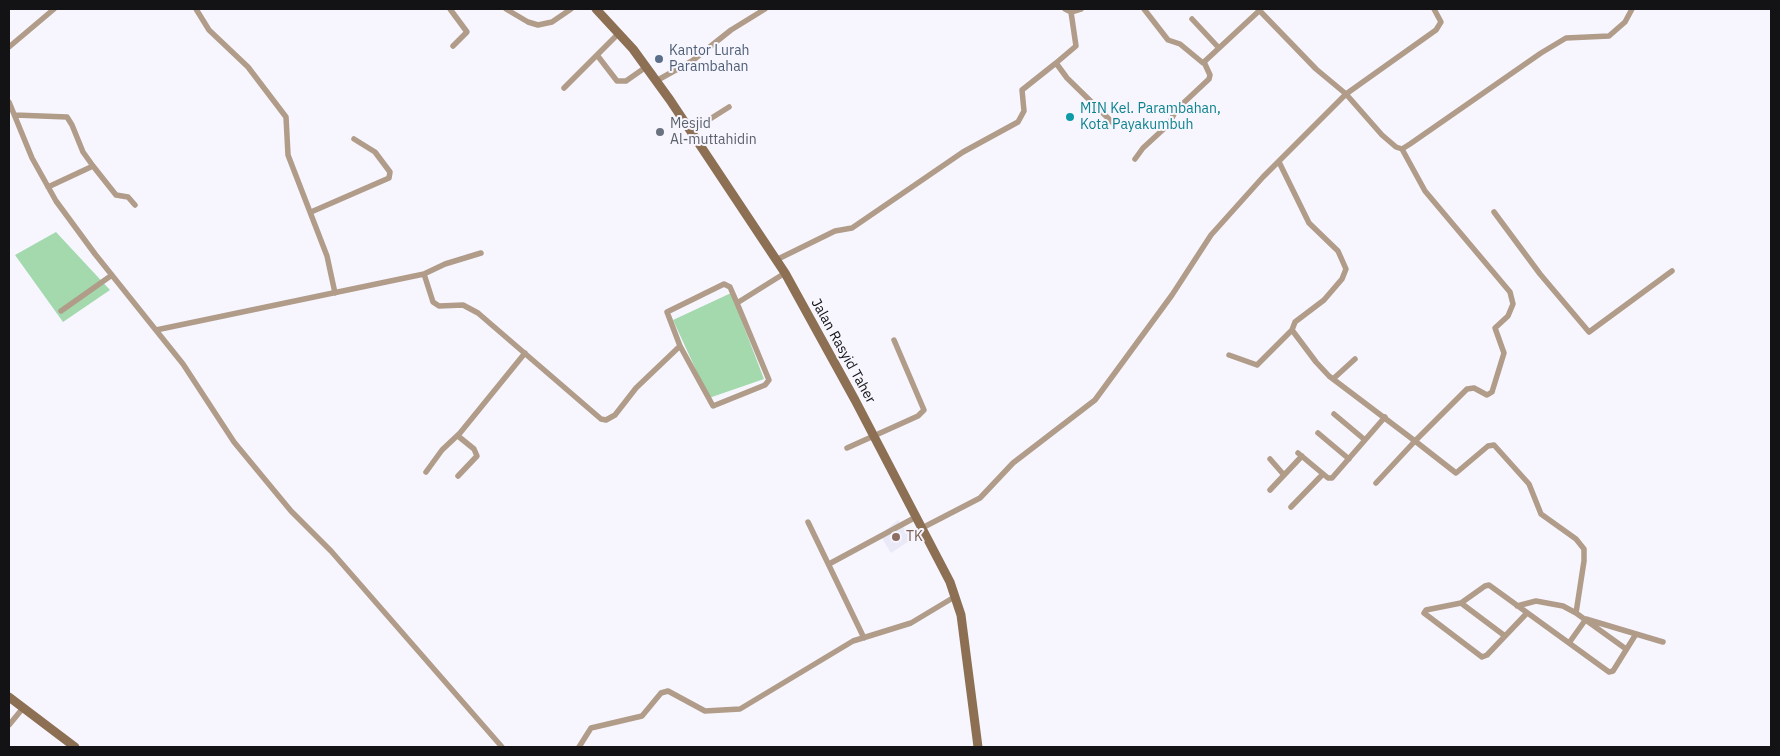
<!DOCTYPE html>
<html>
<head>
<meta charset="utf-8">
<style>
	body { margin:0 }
	#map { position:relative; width:1780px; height:756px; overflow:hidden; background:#f7f6fe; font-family:"IBM Plex Sans",sans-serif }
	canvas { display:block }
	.frame { position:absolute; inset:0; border:10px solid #131215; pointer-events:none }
</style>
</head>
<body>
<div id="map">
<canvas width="1780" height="756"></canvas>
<div class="frame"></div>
</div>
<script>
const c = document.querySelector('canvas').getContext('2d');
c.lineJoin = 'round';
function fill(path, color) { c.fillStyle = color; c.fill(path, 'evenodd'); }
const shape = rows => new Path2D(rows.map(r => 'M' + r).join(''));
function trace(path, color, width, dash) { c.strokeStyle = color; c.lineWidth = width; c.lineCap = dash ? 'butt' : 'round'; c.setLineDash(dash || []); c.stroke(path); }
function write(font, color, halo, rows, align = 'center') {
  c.font = font + ' "IBM Plex Sans",sans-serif'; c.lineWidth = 4; c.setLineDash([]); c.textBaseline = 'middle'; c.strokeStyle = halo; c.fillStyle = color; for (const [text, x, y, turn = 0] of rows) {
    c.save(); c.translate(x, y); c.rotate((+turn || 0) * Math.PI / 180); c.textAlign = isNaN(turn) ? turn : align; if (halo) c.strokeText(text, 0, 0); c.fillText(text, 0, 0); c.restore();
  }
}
fill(shape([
	[898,520,912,539,891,553,880,535]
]), '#eae9f8');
fill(shape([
	[56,232,110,290,63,322,15,255],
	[731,293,764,379,709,398,673,320]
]), '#a4d9ae');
trace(shape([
	[196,9,209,30,248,67,286,117,288,155,327,256,335,293],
	[450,9,467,32,453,46],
	[506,9,528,22,538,25,552,22,571,9],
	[1065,9,1071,12,1081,9],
	[1144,9,1168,40,1180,44,1203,63],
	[1434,9,1441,22,1436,30,1346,94,1382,135,1396,147,1402,149,1410,144,1541,53,1566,38,1609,36,1625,22,1632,9],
	[1071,12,1076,46,1056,63,1067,78,1114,124],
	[1192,19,1218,47],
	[9,47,54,9],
	[597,55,617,81,626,81,646,67],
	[656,81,692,61,731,30,765,9],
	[564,88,619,33],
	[9,102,32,158,56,201,95,254,183,364,234,442,291,511,331,551,502,747],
	[15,115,67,117,72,125,83,152,93,166,116,195,128,197,135,205],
	[691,131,729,107],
	[1135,159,1143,148,1169,124,1176,110,1209,79,1210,75,1204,62,1260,10],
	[1279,162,1309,223,1338,251,1346,269,1342,279,1324,300,1295,322,1292,330,1316,362,1329,376,1415,441,1467,389,1474,388,1487,395,1492,392,1504,353,1495,328,1508,316,1513,304,1510,292,1425,191,1402,149],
	[48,187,93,166],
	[311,212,389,178,390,172,375,152,354,139],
	[1494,212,1540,274,1589,332,1672,271],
	[776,260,835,231,852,228,963,152,1018,122,1024,111,1022,90,1056,63],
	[424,274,433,302,439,306,463,305,478,313,601,419,606,420,615,415,636,388,680,346],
	[737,303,769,380,765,385,713,406,680,346,667,312,724,284,730,287,737,303,785,273],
	[61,311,112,275],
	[156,330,424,274,445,264,481,253],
	[1229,355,1257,365,1292,330],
	[1333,379,1355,359],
	[1334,414,1365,440],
	[1318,433,1349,459],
	[847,448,918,416,924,410,894,340],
	[1298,453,1328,478,1332,478,1385,417],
	[1270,459,1284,475],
	[426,472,442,450,460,433,525,353],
	[458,476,477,456,474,449,458,436],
	[1376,483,1415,441,1456,473,1488,446,1494,445,1529,484,1541,514,1576,539,1584,549,1584,561,1576,613],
	[1270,490,1302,456],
	[1291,507,1323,474],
	[808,522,864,638],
	[922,528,980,498,1013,463,1095,400,1172,295,1211,235,1263,177,1346,94,1316,69,1258,9],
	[829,564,916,517],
	[1461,603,1505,636],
	[1517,606,1536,601,1563,606,1576,613,1626,649],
	[1527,613,1487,655,1482,657,1424,613,1426,610,1461,603,1485,586,1489,585,1609,672,1613,671,1636,634],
	[1569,643,1586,619,1663,642],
	[9,725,23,708],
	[579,747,591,728,642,716,661,693,668,691,705,711,740,709,853,641,911,623,956,596]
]), '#b09c89', 5.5);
trace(shape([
	[596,9,633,49,670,100,785,273,855,400,950,582,961,615,978,747],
	[9,697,75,747]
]), '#8d7054', 9);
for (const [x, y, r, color] of [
	[659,59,5,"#5c6f8a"],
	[1070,117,5,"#0f9aa8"],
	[660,132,5,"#6b7280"],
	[896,537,5,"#8d6e63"]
]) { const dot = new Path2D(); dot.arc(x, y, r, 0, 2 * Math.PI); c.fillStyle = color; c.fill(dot); trace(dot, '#f7f6fe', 2); }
write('14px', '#4e5e75', '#f7f6fe', [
	["Kantor Lurah",669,51],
	["Parambahan",669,67]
], 'left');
write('14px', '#0d838f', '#f7f6fe', [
	["MIN Kel. Parambahan,",1080,109],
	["Kota Payakumbuh",1080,125]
], 'left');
write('14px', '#5b616d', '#f7f6fe', [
	["Mesjid",670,124],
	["Al-muttahidin",670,140]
], 'left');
write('14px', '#131215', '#f7f6fe', [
	["Jalan Rasyid Taher",843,351,61]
]);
write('14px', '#785e54', '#f7f6fe', [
	["TK",906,537]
], 'left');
</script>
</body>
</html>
